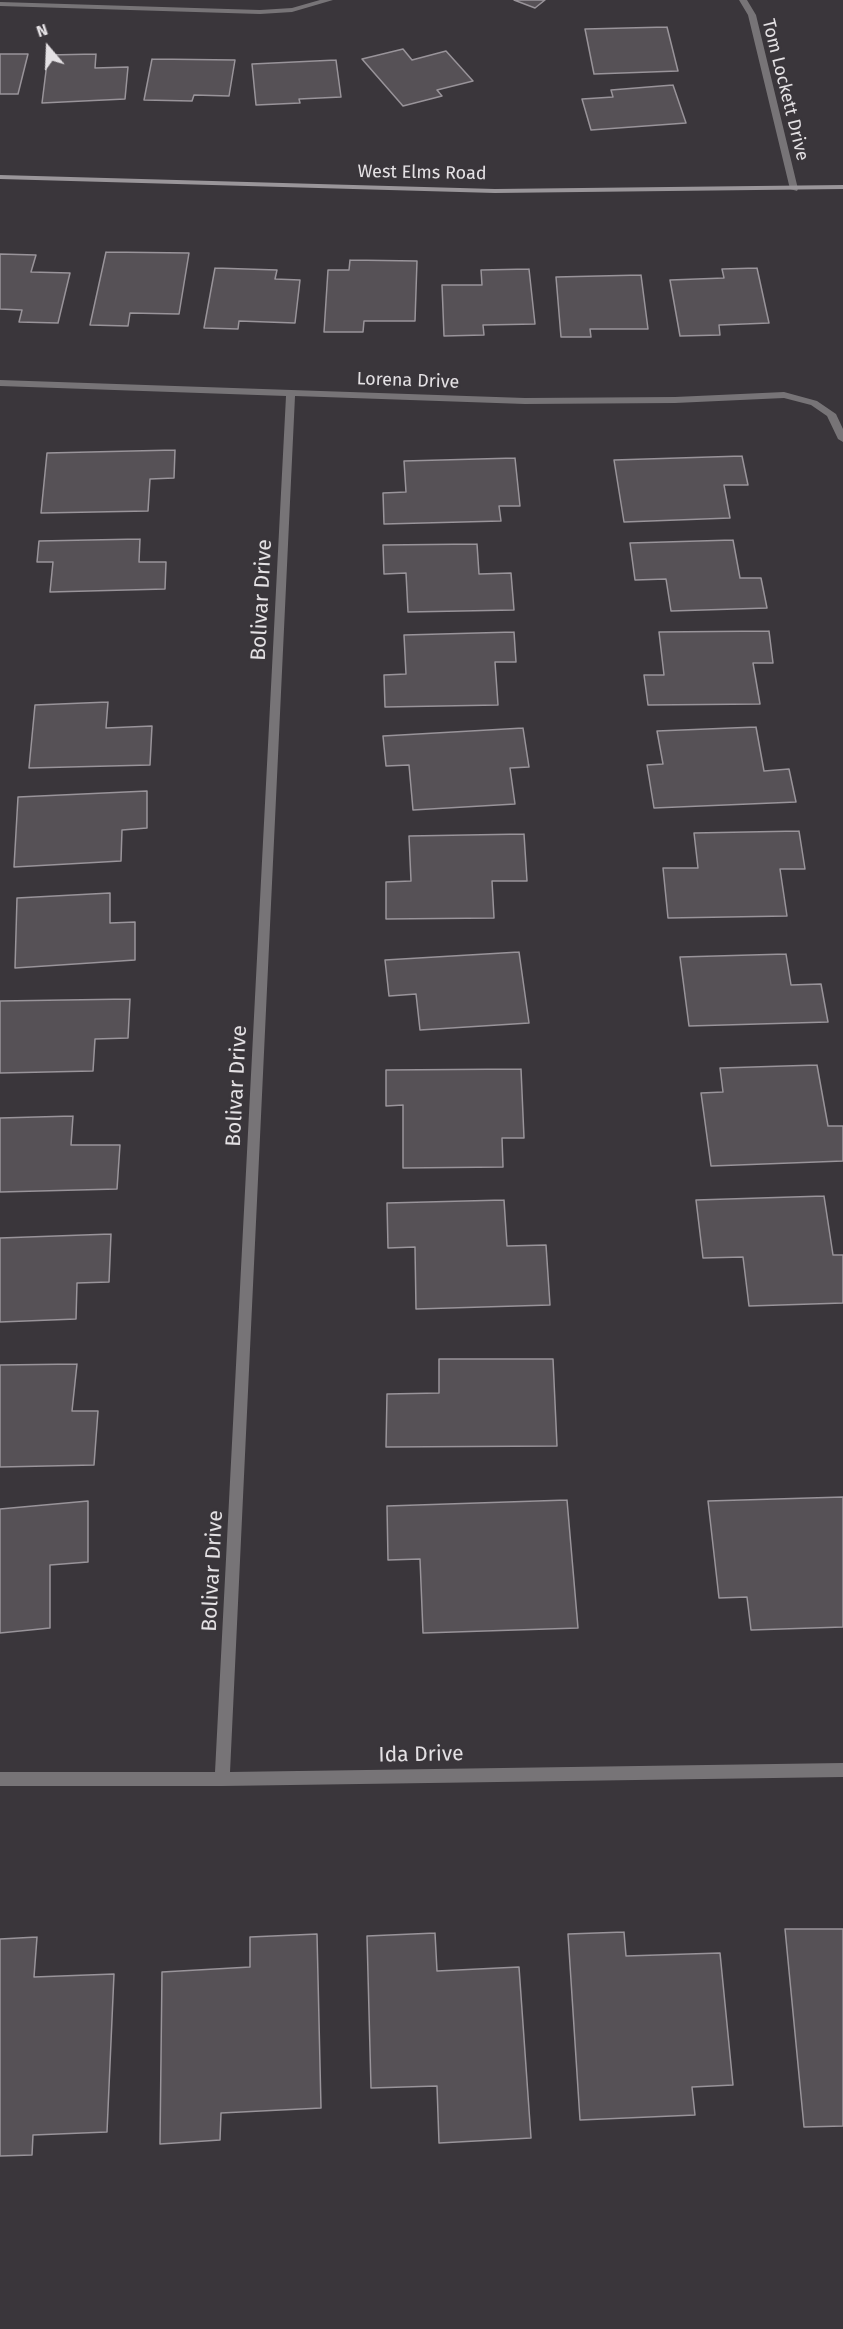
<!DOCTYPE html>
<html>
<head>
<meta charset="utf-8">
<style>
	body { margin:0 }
	#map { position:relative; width:843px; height:2329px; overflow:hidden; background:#3a363b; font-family:"Fira Sans",sans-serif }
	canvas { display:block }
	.north { position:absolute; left:18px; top:18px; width:60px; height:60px; -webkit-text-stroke:4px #3a363b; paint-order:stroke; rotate:341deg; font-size:16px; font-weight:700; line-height:24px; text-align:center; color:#e4e1e4 }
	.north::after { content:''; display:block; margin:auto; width:21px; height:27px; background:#e4e1e4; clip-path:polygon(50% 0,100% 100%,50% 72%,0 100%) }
</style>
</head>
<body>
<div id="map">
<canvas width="843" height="2329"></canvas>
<div class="north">N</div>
</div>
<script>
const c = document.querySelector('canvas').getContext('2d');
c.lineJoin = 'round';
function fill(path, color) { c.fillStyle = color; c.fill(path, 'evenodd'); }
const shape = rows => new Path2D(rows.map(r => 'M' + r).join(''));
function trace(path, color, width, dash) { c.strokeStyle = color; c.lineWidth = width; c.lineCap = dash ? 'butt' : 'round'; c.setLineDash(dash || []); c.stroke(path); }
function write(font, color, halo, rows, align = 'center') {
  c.font = font + ' "Fira Sans",sans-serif'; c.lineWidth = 5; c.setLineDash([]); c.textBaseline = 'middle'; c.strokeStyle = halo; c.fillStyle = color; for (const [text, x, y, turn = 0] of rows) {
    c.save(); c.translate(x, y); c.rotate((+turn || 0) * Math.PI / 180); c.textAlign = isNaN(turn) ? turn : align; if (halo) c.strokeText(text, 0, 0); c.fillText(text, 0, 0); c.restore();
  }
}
const building = shape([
	[514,0,545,0,535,8,514,0],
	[667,27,678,71,594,74,585,29,667,27],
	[403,49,412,60,446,51,473,81,437,90,442,96,403,106,362,59,403,49],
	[0,54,28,54,18,94,0,94,0,54],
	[96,54,95,68,128,67,125,99,42,103,48,55,96,54],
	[152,59,235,60,229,96,194,95,192,101,144,100,152,59],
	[336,60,341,97,299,99,300,103,256,105,252,64,336,60],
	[673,85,686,123,591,130,582,99,613,97,611,90,673,85],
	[106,252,189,253,179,314,130,313,128,326,90,325,106,252],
	[0,254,36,255,31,272,70,273,58,323,19,322,22,310,0,309,0,254],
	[350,260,417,261,415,321,364,321,363,332,324,332,328,270,349,270,350,260],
	[215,268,277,270,275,279,300,280,295,323,239,321,238,329,204,328,215,268],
	[757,268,769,323,719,325,720,335,680,336,670,280,724,278,722,269,757,268],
	[529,269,535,324,483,325,484,335,444,336,442,285,482,285,481,270,529,269],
	[641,275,648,329,590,329,591,337,561,337,556,277,641,275],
	[175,450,174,478,150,479,148,511,41,513,47,453,175,450],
	[742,456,748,485,724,485,730,518,624,522,614,460,742,456],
	[515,458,520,506,499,506,501,521,384,524,383,493,406,492,404,461,515,458],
	[140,539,139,562,166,562,165,589,50,592,53,562,37,562,39,541,140,539],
	[733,540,740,578,761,578,767,608,671,611,666,579,635,580,630,543,733,540],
	[477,544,479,574,511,573,514,610,408,612,406,573,384,574,383,545,477,544],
	[769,631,773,663,753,663,760,704,648,705,644,675,664,675,659,632,769,631],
	[514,632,516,662,495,662,498,705,385,707,384,675,406,674,404,635,514,632],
	[108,702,106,728,152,726,150,765,29,768,35,705,108,702],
	[756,727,764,771,789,769,796,802,654,808,647,765,663,764,657,731,756,727],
	[523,728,529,767,510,768,515,804,413,810,409,765,386,766,383,736,523,728],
	[147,791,147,828,122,830,121,861,14,867,18,797,147,791],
	[799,831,805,869,780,869,787,916,668,918,663,868,698,868,694,833,799,831],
	[524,834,527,881,492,881,494,918,386,919,386,882,411,881,409,836,524,834],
	[110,893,110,923,135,922,135,960,15,968,17,898,110,893],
	[519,952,529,1023,420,1030,416,994,389,996,385,960,519,952],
	[786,954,791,985,821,984,828,1022,689,1026,680,957,786,954],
	[130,999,128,1038,95,1039,93,1071,0,1073,0,1001,130,999],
	[817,1065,828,1126,843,1126,843,1161,711,1166,701,1093,723,1092,720,1068,817,1065],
	[521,1069,524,1138,502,1138,503,1167,403,1168,403,1105,386,1106,386,1070,521,1069],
	[73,1116,71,1145,120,1145,117,1189,0,1192,0,1118,73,1116],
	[824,1196,833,1255,843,1255,843,1303,749,1306,743,1257,703,1258,696,1200,824,1196],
	[504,1200,507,1246,546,1245,550,1305,416,1309,415,1247,388,1248,387,1203,504,1200],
	[111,1234,109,1282,77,1283,76,1319,0,1322,0,1238,111,1234],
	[439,1359,553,1359,557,1446,386,1447,387,1394,439,1393,439,1359],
	[77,1364,72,1411,98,1411,94,1465,0,1467,0,1365,77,1364],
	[843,1497,843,1627,751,1630,747,1597,719,1598,708,1501,843,1497],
	[567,1500,578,1628,423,1633,420,1559,388,1560,387,1506,567,1500],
	[88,1501,88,1562,50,1565,50,1628,0,1633,0,1509,88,1501],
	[785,1929,843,1929,843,2126,804,2127,785,1929],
	[624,1932,626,1956,720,1953,733,2085,692,2087,695,2115,580,2120,568,1934,624,1932],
	[435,1933,437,1971,519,1967,531,2138,439,2143,437,2086,371,2088,367,1936,435,1933],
	[317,1934,321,2108,221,2113,220,2140,160,2144,162,1972,250,1967,250,1937,317,1934],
	[37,1937,34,1977,114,1974,107,2132,33,2135,32,2155,0,2156,0,1939,37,1937]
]);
fill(building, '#565156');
trace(building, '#99949a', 1.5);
fill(shape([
	[320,0,333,0,292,12,260,14,0,6,0,2,260,10,292,8,320,0],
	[739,0,747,0,756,15,798,189,797,191,790,189,748,15,739,0],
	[0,380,525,398,675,397,784,392,817,401,836,414,843,429,843,442,838,439,827,416,811,405,784,398,675,403,525,404,295,396,230,1772,843,1763,843,1777,222,1786,0,1786,0,1772,215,1772,286,396,0,386,0,380]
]), '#777477');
fill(shape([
	[0,175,495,189,843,185,843,189,495,193,0,179,0,175]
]), '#9a969a');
write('18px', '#e4e1e4', '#3a363b', [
	["Tom Lockett Drive",785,90,76],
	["West Elms Road",422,173,1],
	["Lorena Drive",408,381,2]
]);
write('21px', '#e4e1e4', '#3a363b', [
	["Bolivar Drive",262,600,-87],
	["Bolivar Drive",237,1086,-87],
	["Bolivar Drive",213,1571,-87],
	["Ida Drive",421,1755,-1]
]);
</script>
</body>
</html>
